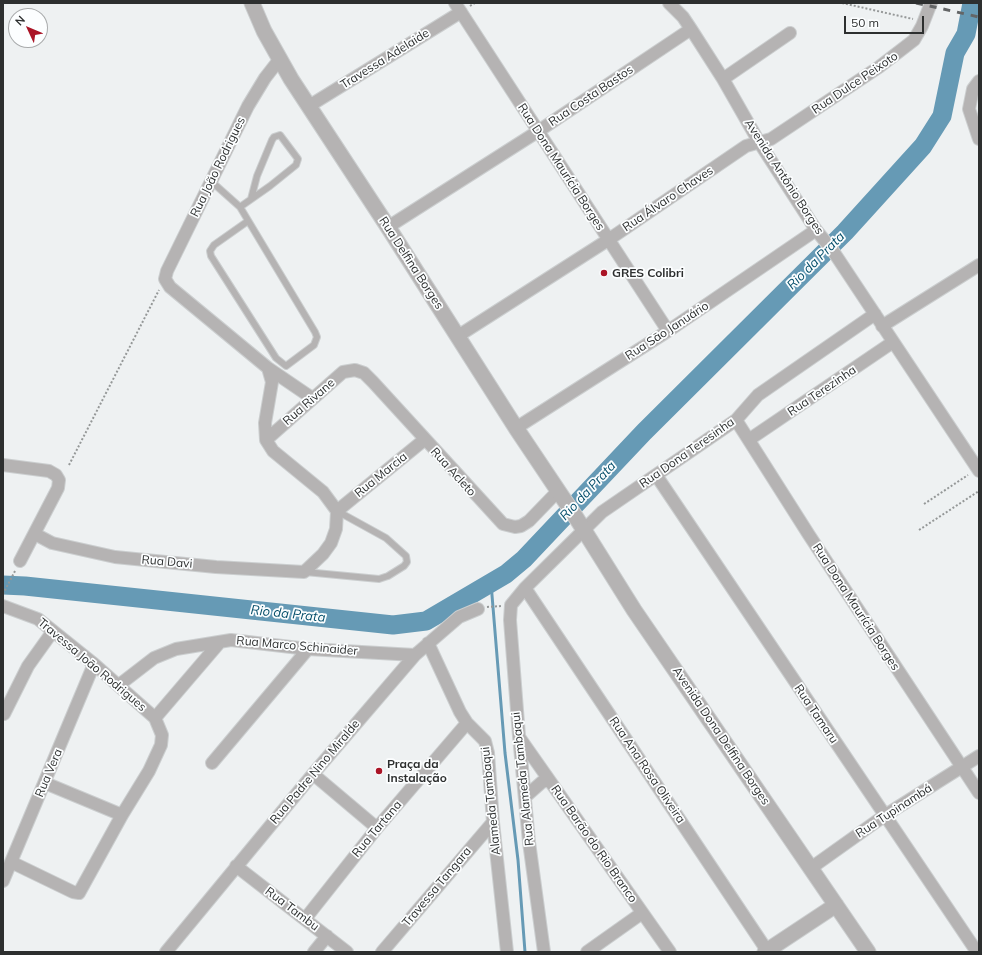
<!DOCTYPE html>
<html>
<head>
<meta charset="utf-8">
<style>
	body { margin:0 }
	#map { position:relative; width:982px; height:955px; overflow:hidden; background:#eef1f2; font-family:Mulish,sans-serif }
	canvas { display:block }
	.frame { position:absolute; inset:0; border:4px solid #2d2f2f; pointer-events:none }
	.north { position:absolute; left:8px; top:8px; width:40px; height:40px; box-sizing:border-box; background:#fcfeff; border:1px solid #a9abac; border-radius:50%; rotate:314deg; font-size:11px; font-weight:700; line-height:16px; text-align:center; color:#2d2f2f }
	.north::after { content:''; display:block; margin:auto; width:14px; height:18px; background:#aa1426; clip-path:polygon(50% 0,100% 100%,50% 72%,0 100%) }
	.scale { position:absolute; left:844px; top:16px; width:80px; height:18px; box-sizing:border-box; border:2px solid #2d2f2f; border-top:0; padding-left:5px; font-size:12px; line-height:14px; white-space:nowrap; color:#2d2f2f; -webkit-text-stroke:3px #fcfeff; paint-order:stroke }
</style>
</head>
<body>
<div id="map">
<canvas width="982" height="955"></canvas>
<div class="frame"></div>
<div class="north">N</div>
<div class="scale">50 m</div>
</div>
<script>
const c = document.querySelector('canvas').getContext('2d');
c.lineJoin = 'round';
const shape = rows => new Path2D(rows.map(r => 'M' + r).join(''));
function trace(path, color, width, dash) { c.strokeStyle = color; c.lineWidth = width; c.lineCap = dash ? 'butt' : 'round'; c.setLineDash(dash || []); c.stroke(path); }
function write(font, color, halo, rows, align = 'center') {
  c.font = font + ' Mulish,sans-serif'; c.lineWidth = 3.5; c.setLineDash([]); c.textBaseline = 'middle'; c.strokeStyle = halo; c.fillStyle = color; for (const [text, x, y, turn = 0] of rows) {
    c.save(); c.translate(x, y); c.rotate((+turn || 0) * Math.PI / 180); c.textAlign = isNaN(turn) ? turn : align; if (halo) c.strokeText(text, 0, 0); c.fillText(text, 0, 0); c.restore();
  }
}
trace(shape([
	[491,583,505,753,518,860,525,952]
]), '#669ab5', 3);
trace(shape([
	[3,585,25,586,393,625,426,621,506,574,524,559,644,432,845,232,923,146,942,116,955,53,966,34,972,3]
]), '#669ab5', 19);
const service = shape([
	[212,182,240,207,315,332,317,337,314,345,286,366,276,358,211,256,210,251,214,245,248,221],
	[240,207,270,186,296,165,298,159,280,135,274,137,272,140,257,176,251,199],
	[305,572,379,579,388,576,404,566,407,562,406,556,386,538,337,511]
]);
const minor = shape([
	[455,3,668,331],
	[669,3,683,17,691,29,723,79,759,142,816,230,833,251,979,471],
	[279,60,265,78,248,106,167,271,165,279,170,287,268,368,312,398],
	[723,79,790,33],
	[979,81,973,89,969,109,979,139],
	[309,106,461,12],
	[388,227,537,132,691,29],
	[882,326,979,265],
	[458,336,608,240,746,146,771,139,879,67,914,40,922,26,931,3],
	[736,420,809,535,979,793],
	[516,428,668,331,816,230],
	[750,439,893,342],
	[266,440,343,372,355,370,364,373,373,382,503,524,515,527,521,526,529,521,558,491],
	[3,465,49,471,56,475,59,480,58,488,20,561],
	[656,475,977,952],
	[337,511,424,440],
	[35,534,52,543,115,557,216,567,304,572,323,554,331,543,336,529,337,511,323,492,273,451,266,440,265,423,272,382,268,368],
	[525,588,768,952],
	[3,606,38,619,94,664,155,718,162,735,161,745,149,771,122,815,79,893,73,892,11,862],
	[428,643,460,712,467,723,485,741,488,753,493,822,507,952],
	[119,685,154,658,176,649,231,640,308,649,415,655],
	[4,714,28,666,53,631],
	[155,718,220,642],
	[519,737,670,952],
	[212,763,308,649],
	[313,774,377,828],
	[45,783,122,815],
	[525,797,542,782,549,780],
	[236,866,347,952],
	[811,868,884,816,979,756],
	[3,881,94,664],
	[305,919,377,828,467,723],
	[166,952,313,774,415,655,459,617,478,609],
	[314,952,327,936],
	[382,952,493,822],
	[544,952,529,842,519,736,510,620,511,605,525,588,602,512,736,420,758,395,875,314],
	[587,952,642,913]
]);
const tertiary = shape([
	[252,3,264,31,291,79,388,227,516,428,577,519,634,610,868,952],
	[765,952,836,905]
]);
trace(service, '#cbcecf', 8);
trace(minor, '#cbcecf', 14);
trace(tertiary, '#cbcecf', 17);
trace(shape([
	[842,3,913,19],
	[470,6,475,3],
	[69,465,159,290],
	[924,504,968,475],
	[919,530,979,491],
	[3,594,15,571],
	[487,607,501,606]
]), '#959898', 2, [2, 2]);
trace(service, '#b5b3b3', 6);
trace(minor, '#b5b3b3', 12);
trace(tertiary, '#b5b3b3', 15);
trace(shape([
	[916,3,979,17]
]), '#636566', 3, [7, 7]);
for (const [x, y, r, color] of [
	[604,273,4,"#aa1426"],
	[379,771,4,"#aa1426"]
]) { const dot = new Path2D(); dot.arc(x, y, r, 0, 2 * Math.PI); c.fillStyle = color; c.fill(dot); trace(dot, '#fcfeff', 1.5); }
write('12px', '#2d2f2f', '#fcfeff', [
	["Travessa Adelaide",385,59,-32],
	["Rua Dulce Peixoto",855,83,-34],
	["Rua Costa Bastos",591,96,-34],
	["Rua João Rodrigues",218,167,-64],
	["Rua Dona Maurícia Borges",561,167,57],
	["Avenida Antônio Borges",784,177,57],
	["Rua Álvaro Chaves",668,199,-34],
	["Rua Delfina Borges",411,263,57],
	["Rua Sāo Januário",667,331,-33],
	["Rua Terezinha",822,391,-34],
	["Rua Rivane",309,402,-41],
	["Rua Dona Teresinha",687,453,-35],
	["Rua Acleto",453,472,48],
	["Rua Marcia",381,475,-39],
	["Rua Davi",167,562,5],
	["Rua Dona Maurícia Borges",856,607,57],
	["Rua Marco Schinaider",297,646,5],
	["Travessa Joāo Rodrigues",92,665,40],
	["Rua Tamaru",816,714,56],
	["Avenida Dona Delfina Borges",721,736,56],
	["Rua Ana Rosa Oliveira",647,770,56],
	["Rua Padre Nino Miralde",315,772,-50],
	["Rua Vera",49,773,-67],
	["Rua Alameda Tambaqui",523,779,-96],
	["Alameda Tambaqui",491,801,-96],
	["Rua Tupinambá",894,811,-33],
	["Rua Tartana",377,829,-50],
	["Rua Barão do Rio Branco",594,844,55],
	["Travessa Tangara",437,887,-50],
	["Rua Tambu",292,909,37]
]);
write('bold 12px', '#2d2f2f', '#fcfeff', [
	["GRES Colibri",612,273],
	["Praça da",387,764],
	["Instalação",387,778]
], 'left');
write('italic 13px', '#064f6b', '#fcfeff', [
	["Rio da Prata",816,261,-45],
	["Rio da Prata",588,491,-47],
	["Rio da Prata",288,614,6]
]);
</script>
</body>
</html>
